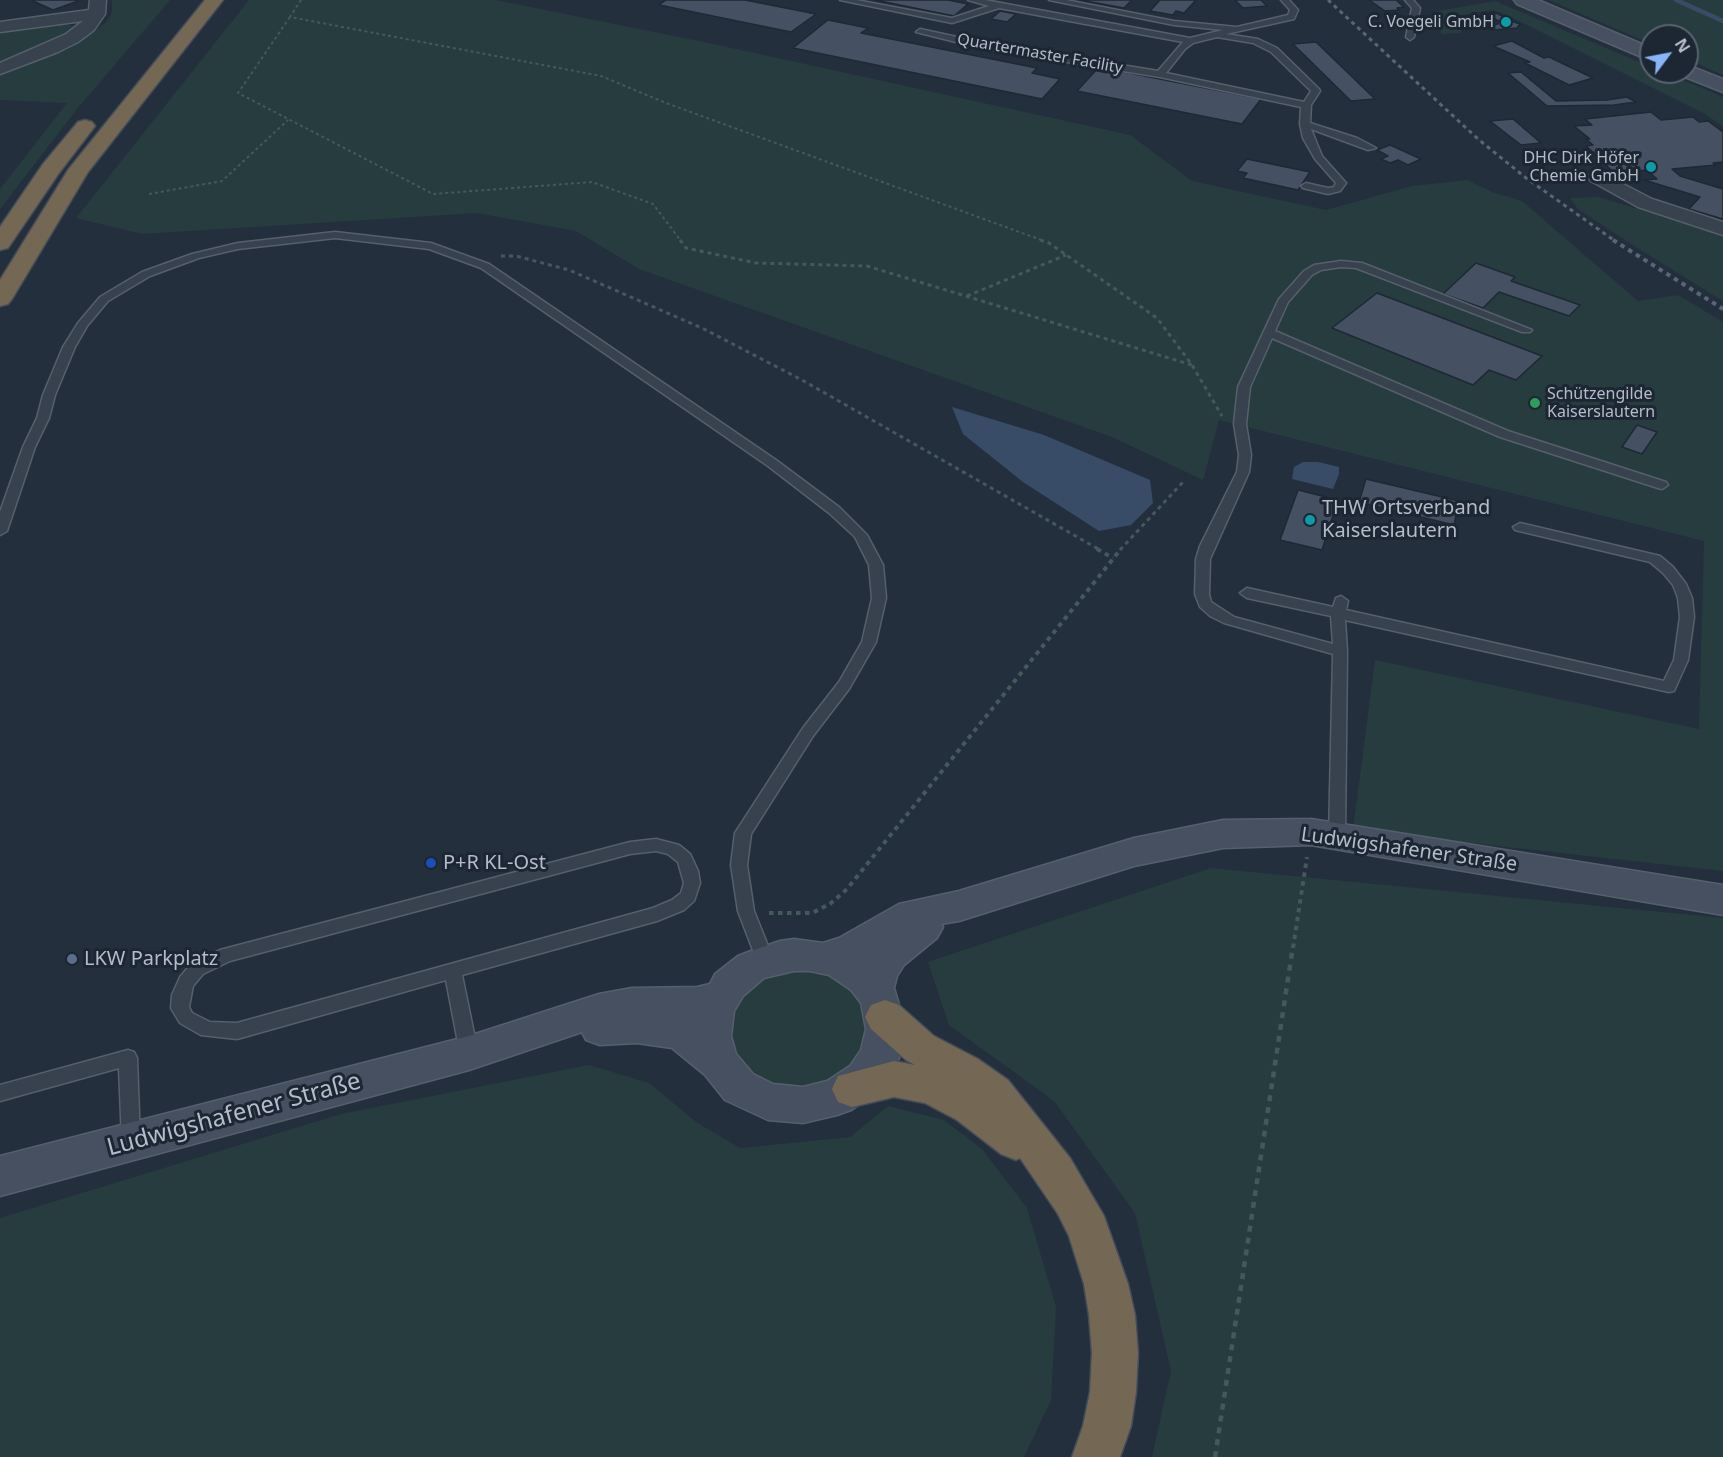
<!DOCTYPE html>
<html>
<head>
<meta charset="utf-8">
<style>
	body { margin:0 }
	#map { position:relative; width:1723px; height:1457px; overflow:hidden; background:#242f3e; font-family:"Noto Sans",sans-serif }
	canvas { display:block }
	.north { position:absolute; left:1639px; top:24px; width:60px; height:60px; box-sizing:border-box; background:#1d2633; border:2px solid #59626f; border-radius:50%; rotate:58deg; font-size:16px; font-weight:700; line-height:24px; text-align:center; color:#b4bcc9 }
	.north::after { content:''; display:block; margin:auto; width:21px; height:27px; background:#8ab4f8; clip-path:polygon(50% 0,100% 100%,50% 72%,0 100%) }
</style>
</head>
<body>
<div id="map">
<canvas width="1723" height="1457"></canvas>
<div class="north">N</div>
</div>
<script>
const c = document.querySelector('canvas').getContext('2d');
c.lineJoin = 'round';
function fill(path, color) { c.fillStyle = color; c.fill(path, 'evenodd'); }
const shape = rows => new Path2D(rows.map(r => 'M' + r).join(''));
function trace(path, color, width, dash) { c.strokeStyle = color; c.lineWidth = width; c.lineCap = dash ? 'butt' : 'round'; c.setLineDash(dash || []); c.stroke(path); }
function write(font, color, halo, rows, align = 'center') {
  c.font = font + ' "Noto Sans",sans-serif'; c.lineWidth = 6; c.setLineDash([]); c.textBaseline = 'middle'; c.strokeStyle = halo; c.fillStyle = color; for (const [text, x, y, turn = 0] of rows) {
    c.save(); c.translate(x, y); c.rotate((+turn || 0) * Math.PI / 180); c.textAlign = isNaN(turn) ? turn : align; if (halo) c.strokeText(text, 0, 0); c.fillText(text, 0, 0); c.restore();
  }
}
fill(shape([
	[112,0,170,0,77,109,0,209,0,189,67,103,0,100,0,75,66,49,0,65,0,32,61,24,74,26,72,33,92,33,107,21,112,12],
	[249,0,496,0,718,45,1130,135,1192,181,1326,210,1412,186,1467,180,1492,192,1522,201,1638,301,1678,295,1723,322,1723,871,1353,830,1375,660,1699,729,1704,541,1219,420,1203,480,1112,437,639,269,576,231,477,213,142,234,76,218],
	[1549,0,1723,0,1723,75,1687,59,1687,36,1651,36,1651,44],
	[1495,1,1651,67,1651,72,1664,72,1723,97,1723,126,1703,113,1505,14,1492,10,1456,16,1462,33,1441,34,1438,11],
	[1598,197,1723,234,1723,301,1631,244,1578,209,1570,198],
	[1211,868,1723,918,1723,1457,1152,1457,1171,1371,1135,1213,1054,1101,949,1025,928,962],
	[786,969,822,970,853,987,869,1015,867,1048,844,1075,811,1090,773,1087,743,1070,728,1041,731,1009,740,995,768,974],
	[589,1065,649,1083,696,1122,740,1148,850,1137,888,1106,944,1120,982,1149,1027,1208,1056,1307,1051,1400,1024,1457,0,1457,0,1218,341,1114]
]), '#263c3f');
fill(shape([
	[952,407,1044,435,1150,480,1153,503,1131,525,1099,531,1023,482,963,434],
	[1303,462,1318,462,1339,467,1339,474,1333,489,1292,479,1294,467]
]), '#394c67');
trace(shape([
	[1676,0,1723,21]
]), '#394c67', 4.5);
const building = shape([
	[31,0,75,0,78,1,53,10,31,0],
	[666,0,745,0,816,14,791,32,659,5,666,0],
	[875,0,948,0,968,4,954,16,875,0],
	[1080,0,1132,0,1124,8,1080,0],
	[1160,0,1196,0,1184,13,1176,11,1173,15,1150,11,1160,0],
	[1235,0,1261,0,1267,6,1243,8,1235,0],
	[1369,0,1396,0,1404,7,1397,8,1399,10,1385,11,1369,0],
	[1000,11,1016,14,1007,22,991,19,1000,11],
	[1494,12,1514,22,1520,24,1517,28,1493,30,1485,26,1498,24,1499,21,1485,14,1494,12],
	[828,20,868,28,861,33,1037,68,1032,73,1060,79,1042,99,793,48,828,20],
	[1512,41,1544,58,1549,57,1593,78,1569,85,1525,63,1530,62,1493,46,1512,41],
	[1316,42,1375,99,1351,101,1293,44,1316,42],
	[1099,67,1261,99,1242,124,1077,91,1099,67],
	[1521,72,1556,101,1607,100,1627,97,1636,102,1614,105,1547,106,1508,73,1521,72],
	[1651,112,1661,120,1693,117,1699,122,1708,121,1723,132,1723,162,1713,163,1716,165,1672,169,1680,176,1723,189,1723,219,1689,209,1700,197,1644,180,1657,179,1647,170,1615,173,1602,162,1615,161,1606,153,1595,154,1586,146,1593,145,1586,139,1590,139,1574,126,1592,125,1585,119,1651,112],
	[1513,119,1541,143,1521,145,1490,121,1513,119],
	[1390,145,1421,159,1408,165,1398,160,1390,163,1381,159,1388,156,1377,150,1390,145],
	[1247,159,1310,172,1298,190,1243,178,1247,173,1237,171,1247,159],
	[1476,263,1515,277,1511,281,1580,305,1569,316,1499,292,1483,308,1443,294,1476,263],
	[1377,293,1542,356,1516,380,1489,370,1473,385,1332,328,1377,293],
	[1637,425,1657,432,1642,454,1622,447,1637,425],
	[1366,479,1459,501,1454,525,1359,502,1366,479],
	[1298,490,1338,500,1322,550,1280,540,1298,490]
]);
fill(building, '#455162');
trace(building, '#1f2835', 1.5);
const lane = shape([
	[840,0,856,0,952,18,989,6,968,0,985,0,1190,38,1223,30,1174,25,1049,0,1066,0,1174,21,1237,27,1288,15,1290,10,1281,0,1289,0,1298,10,1294,19,1226,34,1258,39,1277,48,1319,89,1320,91,1311,105,1310,123,1357,138,1376,148,1368,150,1311,129,1322,156,1346,183,1340,191,1328,194,1303,188,1301,186,1306,183,1328,188,1334,187,1336,183,1315,159,1303,138,1300,124,1301,107,1160,77,980,48,916,32,920,29,980,42,1158,71,1183,42,999,8,952,23,840,0],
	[1217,37,1253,43,1271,52,1311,91,1304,102,1166,73,1185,49,1193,43,1217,37],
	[1405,0,1413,0,1420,8,1414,37,1410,40,1406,37,1412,8,1405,0],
	[335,232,431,243,489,264,776,460,839,507,867,535,883,565,886,598,876,642,849,689,813,736,751,834,747,865,754,911,774,961,771,966,765,968,759,966,738,911,731,865,735,833,803,728,839,682,862,642,872,598,869,565,855,537,829,513,768,466,481,268,429,249,335,238,238,249,199,258,150,276,108,301,87,326,75,347,55,395,49,418,35,447,7,531,0,535,0,512,23,447,37,418,43,395,63,347,78,323,100,297,142,272,192,254,238,243,335,232],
	[1341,261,1362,263,1532,330,1530,332,1522,332,1356,268,1341,267,1321,270,1312,275,1288,302,1275,331,1508,431,1666,482,1668,485,1662,489,1658,488,1500,437,1272,338,1250,387,1246,424,1251,455,1249,472,1210,559,1209,594,1211,602,1234,617,1333,644,1331,616,1247,598,1240,593,1247,588,1333,607,1336,598,1341,596,1348,601,1346,610,1664,681,1674,660,1680,617,1678,598,1673,585,1663,573,1650,562,1515,530,1513,527,1520,523,1660,556,1673,567,1686,584,1692,598,1694,617,1688,660,1674,691,1669,692,1345,620,1347,651,1345,836,1343,840,1337,842,1331,840,1329,836,1333,654,1224,623,1210,616,1200,607,1195,594,1196,559,1200,546,1237,472,1239,455,1234,424,1238,387,1279,299,1304,271,1314,265,1341,261],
	[656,839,679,845,690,854,698,871,700,883,694,901,684,910,657,921,462,975,478,1053,475,1059,469,1061,463,1059,460,1053,446,980,237,1039,201,1035,180,1023,171,1008,172,995,180,977,191,964,220,950,630,842,656,839],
	[656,851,668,854,678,862,684,883,681,893,672,900,653,908,237,1023,210,1022,192,1013,189,1007,193,986,203,974,230,961,630,854,656,851],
	[128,1050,134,1052,137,1058,140,1141,138,1147,131,1150,124,1147,122,1141,119,1068,0,1101,0,1085,128,1050]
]);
const street = shape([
	[90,0,106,0,105,14,94,30,78,42,58,52,0,74,0,63,66,34,83,21,0,32,0,22,89,10,90,0],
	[1598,171,1652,199,1723,222,1723,235,1638,207,1591,181,1588,177,1591,173,1598,171]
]);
const secondary = shape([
	[1514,0,1538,0,1651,48,1651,61,1517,4,1514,0],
	[1687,65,1723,79,1723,92,1680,75,1678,72,1687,72,1687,65],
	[1311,819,1723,885,1723,915,1311,845,1223,848,1134,866,959,921,941,924,943,927,937,938,904,965,897,976,894,988,906,1029,900,1056,894,1068,878,1092,851,1110,837,1115,803,1123,768,1120,725,1100,705,1075,672,1048,637,1043,600,1045,586,1040,582,1032,469,1070,0,1196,0,1156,469,1036,599,994,632,988,697,987,710,984,715,974,738,956,751,951,780,941,794,939,823,943,839,938,899,904,959,891,1134,838,1223,820,1311,819],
	[794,971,810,971,829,975,851,990,861,1003,866,1029,861,1050,850,1066,827,1081,803,1087,773,1084,753,1074,736,1054,731,1036,734,1011,743,996,764,978,794,971]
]);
const highway = shape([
	[205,0,223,0,88,172,12,299,8,304,0,306,0,280,68,170,205,0],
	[85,120,92,122,95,126,59,173,8,248,0,250,0,227,43,164,78,122,85,120],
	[885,1000,899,1005,934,1036,978,1059,1008,1080,1070,1158,1104,1216,1128,1284,1135,1315,1138,1353,1136,1392,1131,1426,1120,1457,1072,1457,1083,1426,1090,1392,1092,1353,1089,1315,1084,1284,1069,1236,1058,1214,1020,1158,1016,1160,1001,1154,957,1120,925,1103,894,1097,852,1107,838,1102,832,1089,838,1076,894,1061,915,1065,906,1060,871,1029,865,1017,871,1005,885,1000]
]);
trace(lane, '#565f6c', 3);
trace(street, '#565f6c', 3);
trace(secondary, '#565f6c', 3);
trace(highway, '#434c59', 3);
trace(shape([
	[301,0,290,17,601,76,666,103,1044,241],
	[290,17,238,93,433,194,592,182,653,204,681,241],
	[149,194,222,181,288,120]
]), '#44595c', 2, [3, 3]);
trace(shape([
	[680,240,686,248,756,263,867,266,1192,365],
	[1040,240,1049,243,1157,318,1192,365,1222,416],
	[501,256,516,256,569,270,704,329,802,380,1100,550],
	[967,296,1066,255],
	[1120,550,1183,482]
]), '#44595c', 3, [4, 4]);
trace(shape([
	[1097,549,1113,558],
	[769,913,812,913,830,904,847,889,1121,549],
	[1293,948,1307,857]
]), '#44595c', 4, [4.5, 4.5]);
trace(shape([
	[1215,1457,1293,946]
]), '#44595c', 4.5, [6, 6]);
fill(lane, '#38414e');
fill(street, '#38414e');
fill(secondary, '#465061');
fill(highway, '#746855');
trace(shape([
	[1328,0,1478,139,1526,178,1615,241]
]), '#5a6575', 3, [4, 4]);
trace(shape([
	[1613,240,1723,309]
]), '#5a6575', 4, [4.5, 4.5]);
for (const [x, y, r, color] of [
	[1506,22,6,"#0f9aa8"],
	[1651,167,6,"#0f9aa8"],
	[1535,403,6,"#2e9e5b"],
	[1310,520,6,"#0f9aa8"],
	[431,863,6,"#1a4fb4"],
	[72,959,6,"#5c6f8a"]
]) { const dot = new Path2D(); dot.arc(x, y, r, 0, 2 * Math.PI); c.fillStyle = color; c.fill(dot); trace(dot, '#1d2633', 2); }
write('16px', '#b4bcc9', '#1d2633', [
	["C. Voegeli GmbH",1494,22],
	["DHC Dirk Höfer",1639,158],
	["Chemie GmbH",1639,176],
	["Schützengilde",1547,394,"left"],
	["Kaiserslautern",1547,412,"left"]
], 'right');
write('16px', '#b4bcc9', '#1d2633', [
	["Quartermaster Facility",1040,54,10]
]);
write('20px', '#b4bcc9', '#1d2633', [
	["THW Ortsverband",1322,508],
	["Kaiserslautern",1322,531],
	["P+R KL-Ost",443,863],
	["LKW Parkplatz",84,959]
], 'left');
write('20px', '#b4bcc9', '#1d2633', [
	["Ludwigshafener Straße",1409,850,8]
]);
write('24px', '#b4bcc9', '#1d2633', [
	["Ludwigshafener Straße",234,1115,-15]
]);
</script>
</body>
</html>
